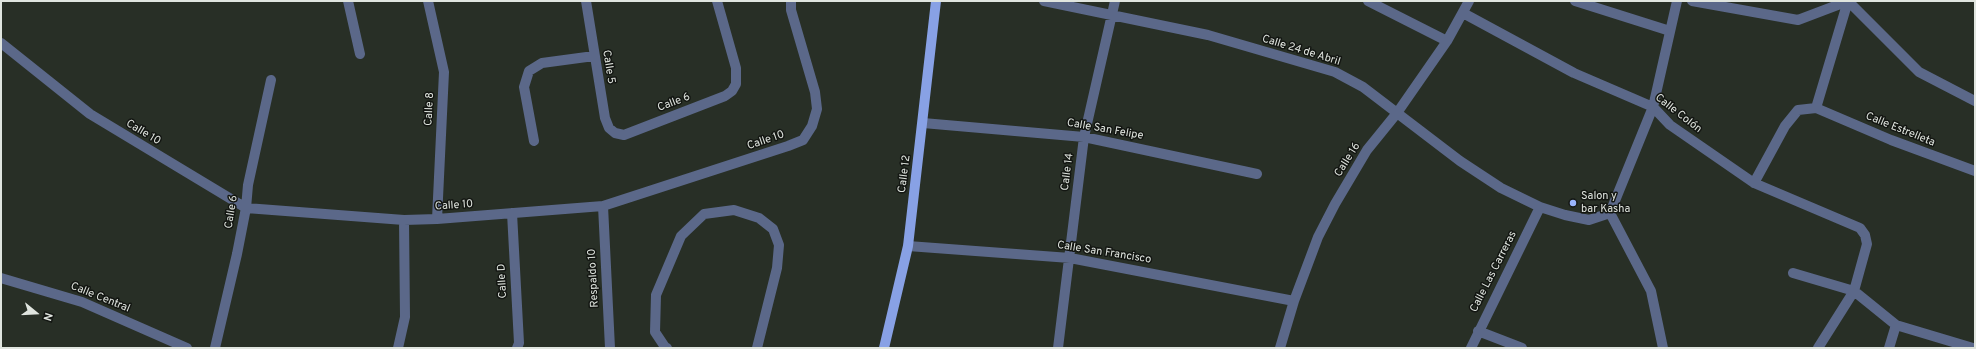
<!DOCTYPE html>
<html>
<head>
<meta charset="utf-8">
<style>
	body { margin:0 }
	#map { position:relative; width:1976px; height:349px; overflow:hidden; background:#282f26; font-family:Overpass,sans-serif }
	canvas { display:block }
	.frame { position:absolute; inset:0; border:2px solid #e0e5df; pointer-events:none }
	.north { position:absolute; left:16px; top:293px; width:40px; height:40px; -webkit-text-stroke:3px #131612; paint-order:stroke; rotate:108deg; font-size:11px; font-weight:700; line-height:16px; text-align:center; color:#e0e5df }
	.north::after { content:''; display:block; margin:auto; width:14px; height:18px; background:#e0e5df; clip-path:polygon(50% 0,100% 100%,50% 72%,0 100%) }
</style>
</head>
<body>
<div id="map">
<canvas width="1976" height="349"></canvas>
<div class="frame"></div>
<div class="north">N</div>
</div>
<script>
const c = document.querySelector('canvas').getContext('2d');
c.lineJoin = 'round';
const shape = rows => new Path2D(rows.map(r => 'M' + r).join(''));
function trace(path, color, width, dash) { c.strokeStyle = color; c.lineWidth = width; c.lineCap = dash ? 'butt' : 'round'; c.setLineDash(dash || []); c.stroke(path); }
function write(font, color, halo, rows, align = 'center') {
  c.font = font + ' Overpass,sans-serif'; c.lineWidth = 3; c.setLineDash([]); c.textBaseline = 'middle'; c.strokeStyle = halo; c.fillStyle = color; for (const [text, x, y, turn = 0] of rows) {
    c.save(); c.translate(x, y); c.rotate((+turn || 0) * Math.PI / 180); c.textAlign = isNaN(turn) ? turn : align; if (halo) c.strokeText(text, 0, 0); c.fillText(text, 0, 0); c.restore();
  }
}
trace(shape([
	[348,1,360,54],
	[428,1,444,72,437,219],
	[586,1,605,118,609,128,615,133,624,135,725,96,732,91,736,84,736,68,717,1],
	[1044,1,1208,35,1335,72,1363,87,1460,161,1501,188,1540,207,1565,215,1589,220,1610,213],
	[1368,1,1447,41],
	[1575,1,1670,31],
	[1692,1,1798,20,1848,1],
	[1848,1,1919,72,1975,101],
	[1463,13,1574,73,1653,107,1670,125,1754,183,1860,228,1865,235,1867,244,1854,291,1818,348],
	[1,43,90,114,246,208,404,220,437,219,603,206,788,146,803,140,812,126,817,109,815,92,791,10,791,1],
	[1816,108,1891,140,1975,171],
	[923,123,1084,137,1257,174],
	[534,141,524,87,529,71,542,63,594,56],
	[1754,183,1785,126,1798,110,1816,108,1848,1],
	[603,206,610,348],
	[512,213,519,343,517,348],
	[908,246,1070,258,1294,301],
	[1793,273,1854,291,1896,325,1973,348],
	[1,278,82,302,187,348],
	[1478,331,1522,348],
	[215,348,237,254,246,208,248,185,271,80],
	[398,348,405,317,404,220],
	[667,348,665,347,655,332,656,295,681,236,704,214,734,210,759,218,773,229,779,245,777,268,757,348],
	[1058,348,1084,137,1115,1],
	[1280,348,1294,301,1318,237,1335,204,1367,150,1397,113,1447,41,1469,1],
	[1471,348,1540,207],
	[1663,348,1651,291,1610,213,1653,107,1677,1],
	[1889,348,1896,325]
]), '#5b6889', 10);
trace(shape([
	[884,348,908,246,936,1]
]), '#88a1e5', 10);
for (const [x, y, r, color] of [
	[1573,203,4,"#9ab5fd"]
]) { const dot = new Path2D(); dot.arc(x, y, r, 0, 2 * Math.PI); c.fillStyle = color; c.fill(dot); trace(dot, '#131612', 1.5); }
write('11px', '#e0e5df', '#131612', [
	["Calle 24 de Abril",1301,51,17],
	["Calle 5",608,67,81],
	["Calle 6",674,103,-21],
	["Calle 8",430,109,-87],
	["Calle Colón",1678,114,38],
	["Calle San Felipe",1105,130,10],
	["Calle Estrelleta",1900,130,22],
	["Calle 10",143,133,31],
	["Calle 10",766,141,-19],
	["Calle 16",1348,160,-58],
	["Calle 14",1068,172,-83],
	["Calle 12",905,174,-83],
	["Calle 10",454,206,-4],
	["Calle 6",232,212,-81],
	["Calle San Francisco",1104,253,9],
	["Calle Las Carreras",1494,272,-63],
	["Respaldo 10",594,278,-93],
	["Calle D",503,281,-93],
	["Calle Central",100,298,22]
]);
write('11px', '#e0e5df', '#131612', [
	["Salon y",1581,197],
	["bar Kasha",1581,210]
], 'left');
</script>
</body>
</html>
